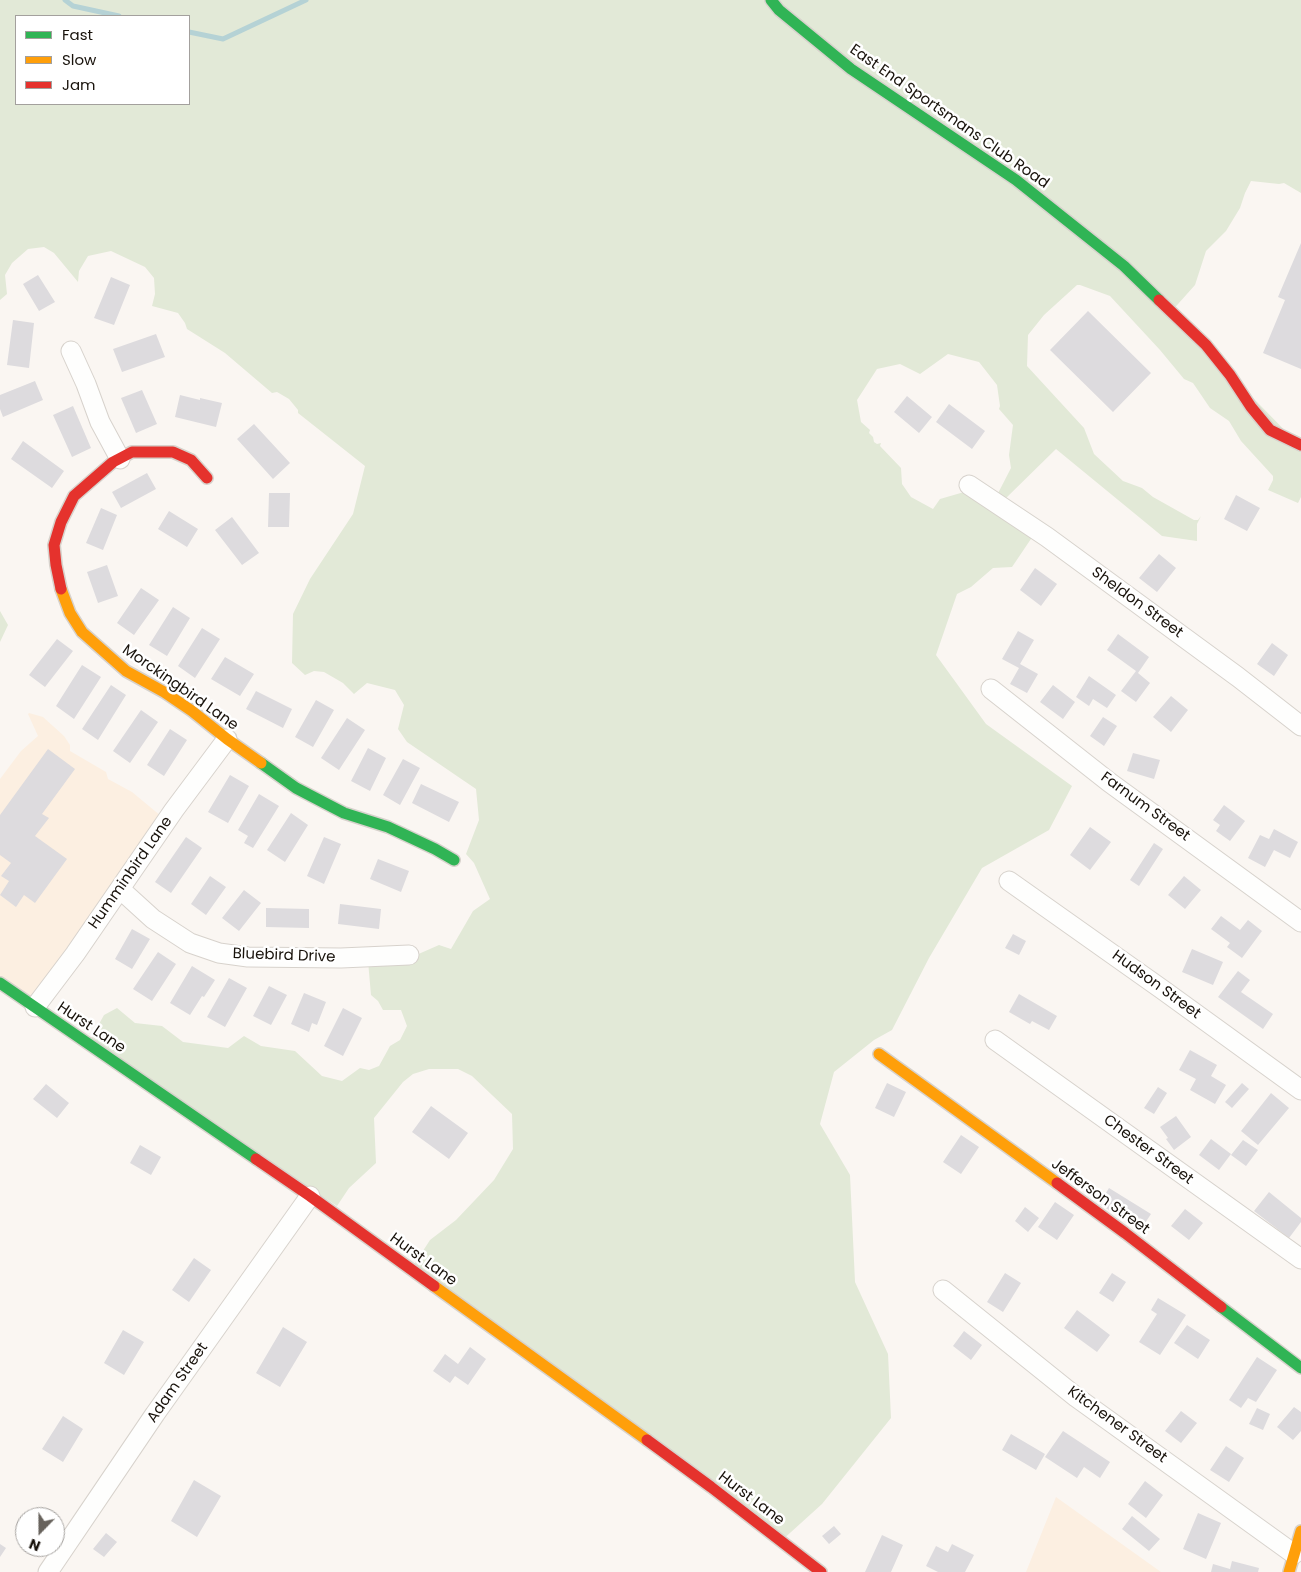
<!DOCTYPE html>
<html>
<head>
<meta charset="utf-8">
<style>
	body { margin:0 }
	#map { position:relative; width:1301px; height:1572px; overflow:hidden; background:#faf6f2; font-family:Poppins,sans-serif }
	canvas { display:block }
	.legend { position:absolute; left:15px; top:15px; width:175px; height:90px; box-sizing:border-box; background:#fff; border:1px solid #a3a09d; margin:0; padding:6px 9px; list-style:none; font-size:15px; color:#18120b }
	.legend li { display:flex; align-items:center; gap:10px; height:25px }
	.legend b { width:25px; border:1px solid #a3a09d }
	.north { position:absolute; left:15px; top:1507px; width:50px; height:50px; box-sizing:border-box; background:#fff; border:1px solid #a3a09d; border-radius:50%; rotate:202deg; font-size:14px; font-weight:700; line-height:20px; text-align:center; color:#18120b }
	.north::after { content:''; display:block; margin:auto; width:18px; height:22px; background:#67625c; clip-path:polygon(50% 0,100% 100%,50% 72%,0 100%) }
</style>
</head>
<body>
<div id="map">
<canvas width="1301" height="1572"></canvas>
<ul class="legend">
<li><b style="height:6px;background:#30b455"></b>Fast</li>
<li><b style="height:6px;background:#ff9f0a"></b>Slow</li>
<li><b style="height:6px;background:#e5322d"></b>Jam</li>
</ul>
<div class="north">N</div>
</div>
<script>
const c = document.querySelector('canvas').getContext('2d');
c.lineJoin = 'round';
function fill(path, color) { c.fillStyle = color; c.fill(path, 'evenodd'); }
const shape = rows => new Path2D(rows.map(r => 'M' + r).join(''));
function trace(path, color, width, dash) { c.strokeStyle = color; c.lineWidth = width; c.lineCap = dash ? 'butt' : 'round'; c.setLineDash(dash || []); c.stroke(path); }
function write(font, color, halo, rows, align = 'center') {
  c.font = font + ' Poppins,sans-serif'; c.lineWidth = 5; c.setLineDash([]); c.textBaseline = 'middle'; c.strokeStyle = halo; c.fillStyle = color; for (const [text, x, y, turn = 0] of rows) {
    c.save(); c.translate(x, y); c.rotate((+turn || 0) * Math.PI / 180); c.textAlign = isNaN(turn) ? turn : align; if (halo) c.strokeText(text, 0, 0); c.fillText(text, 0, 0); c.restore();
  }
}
fill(shape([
	[29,713,43,717,64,736,70,745,70,751,106,772,108,779,132,792,167,821,37,1009,0,986,0,779,21,751,38,736,28,714],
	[1056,1497,1161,1572,1026,1572]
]), '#fcefe1');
fill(shape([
	[0,0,1301,0,1301,193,1284,183,1279,184,1251,181,1245,193,1240,208,1226,231,1206,251,1195,285,1170,313,1301,447,1301,497,1298,503,1268,490,1273,480,1273,476,1241,441,1229,421,1210,408,1193,383,1184,379,1160,350,1110,296,1080,285,1077,285,1044,315,1028,335,1027,366,1084,428,1094,454,1123,481,1142,488,1153,497,1194,520,1198,520,1201,516,1197,524,1197,541,1162,536,1056,449,1003,501,1035,533,1012,567,993,568,971,587,957,594,936,655,986,724,1072,786,1049,830,982,868,929,958,892,1030,874,1040,834,1072,820,1124,850,1175,855,1282,888,1354,891,1418,822,1504,780,1542,410,1271,430,1240,456,1220,494,1180,513,1149,512,1114,472,1076,458,1069,429,1069,413,1074,403,1082,374,1118,376,1163,349,1188,337,1206,88,1044,104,1015,117,1008,135,1023,162,1026,183,1042,228,1048,244,1036,261,1046,295,1051,322,1076,342,1081,360,1068,369,1070,379,1066,390,1046,400,1040,407,1026,401,1010,383,1010,378,1001,371,995,368,961,414,956,439,945,451,949,473,911,490,899,474,863,466,854,479,820,476,789,407,742,398,729,404,705,395,690,367,683,354,694,343,683,324,672,314,671,305,675,292,663,293,614,310,579,353,514,365,466,298,413,298,410,289,399,277,392,272,393,225,353,187,329,185,323,178,313,152,306,155,294,154,278,145,267,111,251,88,256,79,271,78,282,54,253,44,247,28,249,12,263,5,275,7,294,0,300],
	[16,16,189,16,189,104,16,104],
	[948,354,979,362,997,385,1000,406,999,409,1013,425,1009,455,1011,468,993,503,971,490,940,499,933,509,911,497,902,484,901,468,880,446,881,443,877,444,874,442,873,437,869,433,870,430,861,422,857,400,877,369,900,364,920,374],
	[0,611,8,625,0,642]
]), '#e2e9d7');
trace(shape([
	[65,0,73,6,119,16],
	[189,32,223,39,306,0]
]), '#b5d2d5', 5);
fill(shape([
	[1301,243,1301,369,1263,353,1285,300,1278,297],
	[38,275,55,302,39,311,23,284],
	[111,277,130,285,114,325,94,318],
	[1088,311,1151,373,1113,412,1050,350],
	[13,320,34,323,29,368,7,365],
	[156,334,165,357,122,372,113,349],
	[35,381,43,400,3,417,0,409,0,395],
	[142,390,157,424,136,433,121,398],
	[180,395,200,400,200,398,222,403,216,427,175,417],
	[907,396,932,417,919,433,894,412],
	[949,404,985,431,972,449,936,422],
	[73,406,91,448,72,457,53,415],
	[254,424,290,463,273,479,237,439],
	[23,441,64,471,52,488,11,459],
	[147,473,156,489,121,508,112,492],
	[269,493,290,493,289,527,268,527],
	[1236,495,1260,508,1247,531,1224,519],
	[101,508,117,515,103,550,86,543],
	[169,511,198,529,187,547,158,529],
	[232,517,259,553,242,565,215,530],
	[1159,554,1176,568,1157,592,1139,578],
	[107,565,118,596,98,603,87,572],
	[1035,568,1057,584,1041,606,1020,590],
	[141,588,159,600,134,635,117,623],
	[173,607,190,618,167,656,149,645],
	[202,628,220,639,195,678,178,666],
	[1018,631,1034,640,1020,664,1038,674,1027,693,1010,684,1019,668,1002,659],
	[1118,634,1149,657,1138,673,1150,683,1136,702,1121,691,1136,671,1107,650],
	[57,639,73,651,45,687,29,675],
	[1272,643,1288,655,1274,676,1257,664],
	[225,657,254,674,240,696,211,679],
	[82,665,101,677,74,719,56,706],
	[1089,676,1116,695,1107,708,1093,699,1089,706,1076,697],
	[111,685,126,695,98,740,82,729],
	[1053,685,1075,702,1063,719,1040,702],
	[256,691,292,709,283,728,246,709],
	[1171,696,1188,710,1171,732,1153,717],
	[316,700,334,710,313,747,295,737],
	[141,710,158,722,130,763,113,751],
	[1103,717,1117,726,1104,746,1090,736],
	[347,718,365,730,339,770,321,758],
	[170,729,187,740,164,776,147,765],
	[368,748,386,758,370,791,351,781],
	[48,749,75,769,42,814,49,818,35,836,67,859,35,903,24,895,16,907,0,895,9,881,1,876,11,863,0,855,0,815],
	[1133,753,1160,760,1154,779,1127,771],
	[403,759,420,768,400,805,383,795],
	[230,775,249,786,228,823,208,812],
	[421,784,459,802,449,822,412,803],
	[259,794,279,806,253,848,244,843,248,836,238,830],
	[1224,805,1245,821,1230,841,1216,831,1220,825,1213,820],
	[291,813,308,825,285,862,267,850],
	[1090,827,1111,842,1090,870,1070,855],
	[1274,829,1298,842,1290,858,1274,850,1265,867,1248,858,1260,835,1269,839],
	[186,837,202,848,171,893,155,882],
	[324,837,341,844,324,884,307,876],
	[1154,843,1163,849,1139,886,1130,880],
	[378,859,409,871,401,892,370,879],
	[210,876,226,887,206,915,191,904],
	[1184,876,1201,890,1185,909,1168,895],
	[244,890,261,903,239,931,222,918],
	[340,904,381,909,379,929,338,924],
	[266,908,309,909,309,928,266,927],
	[1221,916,1240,930,1248,920,1262,931,1242,958,1227,947,1230,943,1211,929],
	[132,929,150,939,132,969,115,959],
	[1013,934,1026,941,1019,955,1005,948],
	[1192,949,1223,962,1213,985,1182,972],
	[158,952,176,964,152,1001,133,989],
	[192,966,215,980,204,997,202,996,190,1015,170,1003],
	[1238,971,1250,980,1241,992,1273,1014,1263,1029,1218,997],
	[229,978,247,988,225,1027,207,1017],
	[269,986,287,995,271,1025,253,1016],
	[304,993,326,1002,317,1025,312,1023,309,1032,291,1024],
	[1019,994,1057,1016,1049,1030,1032,1021,1030,1024,1009,1012],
	[343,1008,362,1018,343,1056,324,1046],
	[1190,1050,1217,1065,1211,1076,1226,1085,1215,1104,1190,1090,1196,1079,1179,1070],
	[887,1083,906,1092,894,1117,875,1108],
	[1242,1083,1249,1089,1232,1108,1225,1102],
	[46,1084,69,1103,57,1118,33,1099],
	[1158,1087,1167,1093,1154,1114,1144,1108],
	[1271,1093,1289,1108,1258,1145,1241,1131],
	[431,1106,468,1133,449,1159,412,1132],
	[1176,1116,1191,1137,1174,1150,1166,1139,1168,1138,1160,1127],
	[961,1135,979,1147,961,1174,943,1162],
	[1211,1139,1231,1154,1219,1170,1199,1155],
	[1243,1140,1258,1150,1246,1166,1231,1155],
	[140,1145,161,1157,151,1175,130,1163],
	[1109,1188,1151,1214,1141,1229,1099,1204],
	[1269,1192,1301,1218,1301,1222,1289,1238,1254,1211],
	[1055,1202,1074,1215,1057,1240,1038,1227],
	[1025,1207,1039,1218,1028,1232,1015,1221],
	[1185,1209,1203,1223,1189,1240,1171,1226],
	[194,1258,211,1270,189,1302,172,1290],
	[1005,1273,1021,1283,1003,1312,987,1302],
	[1112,1273,1126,1282,1113,1302,1099,1293],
	[1158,1298,1186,1315,1160,1355,1139,1342,1157,1314,1151,1310],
	[1077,1310,1110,1335,1097,1352,1064,1328],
	[1187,1325,1210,1340,1198,1359,1174,1343],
	[283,1327,307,1342,280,1387,256,1373],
	[123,1330,144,1342,124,1375,104,1363],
	[964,1331,982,1345,971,1360,953,1346],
	[470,1347,486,1359,468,1385,455,1376,450,1383,433,1371,445,1354,458,1364],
	[1257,1357,1277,1370,1256,1402,1248,1398,1241,1408,1229,1400],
	[1294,1407,1301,1412,1301,1431,1293,1440,1277,1427],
	[1257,1408,1270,1414,1263,1430,1249,1424],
	[1181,1411,1197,1423,1181,1443,1165,1431],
	[63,1416,83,1429,63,1462,42,1449],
	[1063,1431,1110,1462,1100,1478,1084,1467,1077,1478,1045,1457],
	[1011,1434,1045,1454,1036,1470,1002,1450],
	[1226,1446,1244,1458,1229,1482,1210,1470],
	[194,1480,221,1496,197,1537,171,1521],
	[1145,1481,1163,1495,1146,1518,1128,1504],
	[1198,1513,1221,1523,1206,1559,1183,1549],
	[1132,1516,1160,1539,1149,1551,1122,1529],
	[834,1526,841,1534,829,1544,822,1536],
	[106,1533,117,1542,104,1557,93,1549],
	[882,1535,903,1545,891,1572,865,1572],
	[0,1544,6,1548,0,1557],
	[952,1544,974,1555,965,1572,938,1572,926,1566,936,1546,948,1552],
	[1232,1561,1259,1568,1258,1572,1211,1572,1213,1564,1230,1569]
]), '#dddbde');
const street = shape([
	[71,351,86,384,100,422,120,459],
	[969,485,1047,537,1238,677,1301,726],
	[991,689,1109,782,1301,922],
	[1009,881,1163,990,1301,1090],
	[120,889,153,919,190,943,219,953,248,957,341,958,409,955],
	[35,1007,75,954,174,810,227,739],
	[995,1040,1301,1259],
	[943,1290,1076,1397,1294,1554],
	[48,1572,155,1414,310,1196]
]);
const fast = shape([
	[771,0,779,10,851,69,1016,180,1124,266,1159,300],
	[261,763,296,788,344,813,388,827,435,849,454,860],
	[0,983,256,1159],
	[1221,1307,1301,1368]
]);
const slow = shape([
	[61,589,70,613,82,632,126,671,164,692,192,711,227,739,261,763],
	[879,1054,1057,1183],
	[434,1286,647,1440],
	[1289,1572,1301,1531]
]);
const jam = shape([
	[1159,300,1206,345,1230,375,1251,407,1270,430,1301,445],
	[61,589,56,565,54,545,61,522,74,496,113,462,132,452,173,452,191,460,207,478],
	[256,1159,310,1196,434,1286],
	[1057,1183,1125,1233,1221,1307],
	[647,1440,711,1487,821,1572]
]);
trace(street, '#d7d2cc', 21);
trace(fast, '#d7d2cc', 14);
trace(slow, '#d7d2cc', 14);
trace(jam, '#d7d2cc', 14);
trace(street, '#fefefd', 19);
trace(fast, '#30b455', 11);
trace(slow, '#ff9f0a', 11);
trace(jam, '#e5322d', 11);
write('15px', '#18120b', '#fff', [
	["East End Sportsmans Club Road",949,117,35],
	["Sheldon Street",1137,603,36],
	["Morckingbird Lane",180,688,35],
	["Farnum Street",1145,807,36],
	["Humminbird Lane",131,873,-55],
	["Bluebird Drive",284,956,2],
	["Hudson Street",1156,985,36],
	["Hurst Lane",91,1028,34],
	["Chester Street",1148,1150,36],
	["Jefferson Street",1100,1197,36],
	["Hurst Lane",423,1260,36],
	["Adam Street",178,1383,-55],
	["Kitchener Street",1117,1425,36],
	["Hurst Lane",751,1499,37]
]);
</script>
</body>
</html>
